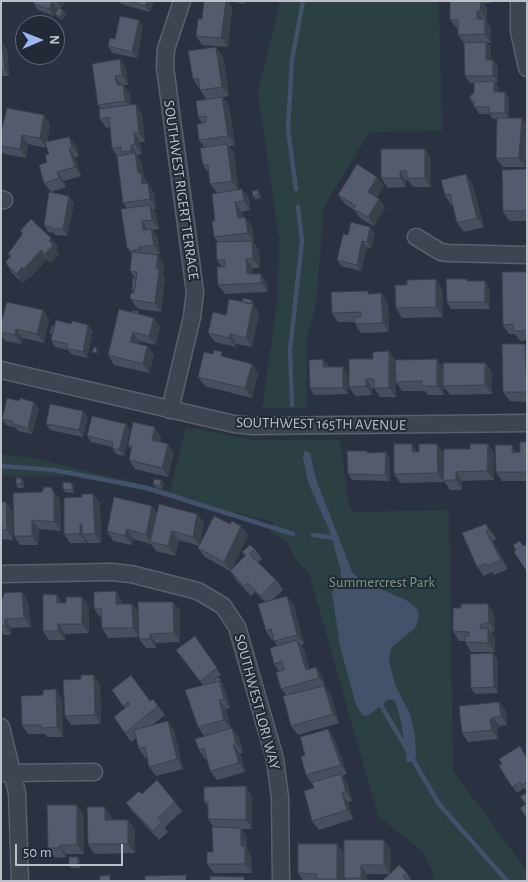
<!DOCTYPE html>
<html>
<head>
<meta charset="utf-8">
<style>
	body { margin:0 }
	#map { position:relative; width:528px; height:882px; overflow:hidden; background:#2a3242; font-family:"Alegreya Sans",sans-serif }
	canvas { display:block }
	.frame { position:absolute; inset:0; border:2px solid #bbc0cb; pointer-events:none }
	.north { position:absolute; left:15px; top:15px; width:50px; height:50px; box-sizing:border-box; background:#222a37; border:1px solid #5f6672; border-radius:50%; rotate:89deg; font-size:14px; font-weight:700; line-height:20px; text-align:center; color:#bbc0cb }
	.north::after { content:''; display:block; margin:auto; width:18px; height:22px; background:#9bb6f1; clip-path:polygon(50% 0,100% 100%,50% 72%,0 100%) }
	.scale { position:absolute; left:15px; top:844px; width:108px; height:22px; box-sizing:border-box; border:2px solid #bbc0cb; border-top:0; padding-left:6px; font-size:15px; line-height:18px; white-space:nowrap; color:#bbc0cb; -webkit-text-stroke:4px #222a37; paint-order:stroke }
</style>
</head>
<body>
<div id="map">
<canvas width="528" height="882"></canvas>
<div class="frame"></div>
<div class="north">N</div>
<div class="scale">50 m</div>
</div>
<script>
const c = document.querySelector('canvas').getContext('2d');
c.lineJoin = 'round';
function fill(path, color) { c.fillStyle = color; c.fill(path, 'evenodd'); }
const shape = rows => new Path2D(rows.map(r => 'M' + r).join(''));
function trace(path, color, width, dash) { c.strokeStyle = color; c.lineWidth = width; c.lineCap = dash ? 'butt' : 'round'; c.setLineDash(dash || []); c.stroke(path); }
function write(font, color, halo, rows, align = 'center') {
  c.font = font + ' "Alegreya Sans",sans-serif'; c.lineWidth = 4; c.setLineDash([]); c.textBaseline = 'middle'; c.strokeStyle = halo; c.fillStyle = color; for (const [text, x, y, turn = 0] of rows) {
    c.save(); c.translate(x, y); c.rotate((+turn || 0) * Math.PI / 180); c.textAlign = isNaN(turn) ? turn : align; if (halo) c.strokeText(text, 0, 0); c.fillText(text, 0, 0); c.restore();
  }
}
fill(shape([
	[280,1,439,1,442,131,370,132,324,206,316,304,306,342,307,408,262,408,278,297,279,239,258,93],
	[186,427,253,440,340,440,349,506,355,512,449,510,453,771,527,871,527,881,434,881,431,868,422,851,378,816,309,573,296,560,287,542,270,532,274,522,80,476,1,477,1,454,37,459,170,491]
]), '#2c3f43');
fill(shape([
	[304,451,310,453,316,479,352,572,362,581,406,600,416,608,419,614,416,627,391,648,389,661,396,687,411,716,415,736,416,756,413,762,407,762,401,721,395,701,389,699,369,715,363,716,356,705,340,646,332,592,335,586,341,584,341,571,330,532,308,482,303,458]
]), '#43516b');
trace(shape([
	[296,189,288,129,292,60,303,1],
	[292,405,290,350,302,241,298,207],
	[1,466,54,470,147,488,293,534],
	[313,535,335,538],
	[378,700,408,751],
	[412,758,439,804,507,881]
]), '#43516b', 4.5);
const street = shape([
	[519,1,519,31,527,68],
	[1,199,4,200],
	[416,237,441,252,448,253,527,255],
	[1,370,234,424,253,426,527,423],
	[170,410,192,317,195,292,165,67,166,49,182,1],
	[1,574,111,572,131,574,198,591,223,606,237,627,275,759,280,798,281,881],
	[1,727,17,793,20,881],
	[3,773,94,772]
]);
trace(street, '#59606c', 19);
trace(street, '#3e4552', 16);
fill(shape([
	[34,1,65,1,61,9,66,13,63,20,57,17,55,14,58,8,57,8,54,16,38,10,34,4],
	[119,1,154,1,150,12,121,4],
	[204,1,228,1,232,8,228,47,202,45,196,36,202,19],
	[232,1,245,1,244,4],
	[450,1,491,1,491,3,483,3,487,9,487,20,486,20,491,28,491,43,487,43,491,49,491,60,493,60,498,66,498,82,495,82,499,88,499,92,505,92,509,98,509,118,527,125,527,151,526,167,503,167,496,158,497,119,493,119,489,114,479,114,470,99,474,93,474,83,470,83,465,76,464,43,458,35,458,29,457,29,450,20],
	[143,26,137,58,112,53,108,46,115,39],
	[25,38,25,54,18,46],
	[1,42,2,42,7,49,9,76,1,76],
	[26,55,48,55,39,66],
	[223,56,229,96,223,97,229,106,235,145,229,146,234,153,238,189,249,198,250,210,242,212,243,217,252,226,254,242,253,242,259,250,260,268,253,268,253,274,261,274,267,284,268,292,225,294,218,285,222,267,217,260,218,242,214,237,217,193,210,184,209,174,203,165,204,147,199,140,202,123,198,117,206,99,193,79],
	[120,59,126,68,128,85,123,85,130,94,131,105,142,114,145,142,140,142,142,154,137,155,137,156,142,163,144,177,154,193,156,209,153,209,156,214,159,229,152,230,158,238,160,254,155,255,164,264,163,275,165,278,161,312,139,309,136,307,130,298,133,293,132,291,135,278,130,271,132,255,127,248,127,208,123,203,117,156,112,148,110,127,106,128,100,119,101,109,98,105],
	[50,124,47,142,76,146,79,156,75,157,81,176,64,181,66,187,51,192,44,183,49,154,46,146,46,148,28,144,26,158,4,154,3,152,3,154,1,154,1,132],
	[431,158,431,187,413,187,408,180,406,180,406,187,388,188,381,178],
	[527,169,527,221,509,221,503,211],
	[466,174,472,183,484,227,464,232,457,223,452,204,451,205,445,195],
	[377,177,384,186,377,197,379,199,385,208,374,226,360,218,354,210,345,204,338,195],
	[258,190,260,193,261,198,255,199,253,196],
	[74,203,67,236,55,235,54,233,48,232,44,225],
	[370,227,375,233,371,248,367,247,361,271,341,266,337,260,348,235],
	[20,231,51,238,58,247,56,249,59,254,51,263,47,259,30,278,29,277,23,283,13,274,7,265,10,257,8,254,22,234],
	[527,272,527,340,520,341,515,334,509,334,503,325],
	[468,281,489,287,490,309,451,309,447,302],
	[442,289,443,317,402,318,396,308],
	[381,293,388,303,389,332,361,333,355,324,355,322,338,322,332,313,370,294],
	[252,300,254,304,254,306,259,313,252,347,236,344,236,347,215,342,208,333,226,315,242,302],
	[140,314,154,318,160,327,156,345,139,341,138,344,147,346,154,355,149,373,114,365,108,355],
	[49,319,44,343,23,338,21,344,5,341,1,335,1,323],
	[93,331,87,358,71,354,68,350,55,347,51,340,52,336,50,333],
	[525,344,527,346,527,402,510,401,503,392],
	[389,351,395,360,396,397,380,397,374,388,372,388,372,395,355,396,349,387,373,359],
	[225,357,258,373,252,398,205,386,198,377],
	[323,359,328,366,328,367,343,367,347,373,348,394,314,395,310,388],
	[485,363,492,372,492,394,450,395,444,387,444,395,428,395,425,391,402,391,396,382,443,368],
	[39,408,32,434,18,431,16,428,6,425,2,419],
	[83,411,88,417,83,437,50,430,46,424],
	[130,430,124,456,116,454,112,447,91,442,87,436],
	[161,437,160,442,174,453,168,477,135,469,129,460,131,450,128,445],
	[527,442,527,481,502,481,496,472,517,452,520,452],
	[367,451,369,453,390,459,390,481,352,480,348,474],
	[444,453,444,466,494,453,494,480,462,481,462,490,450,490,444,481,444,482,400,483,394,474],
	[21,478,24,481,24,488,18,488,16,484],
	[161,480,164,484,162,489,155,487,153,484],
	[72,483,74,486,74,493,65,492,63,489],
	[93,494,100,503,101,543,88,543,86,540,86,543,70,543,64,534,82,497],
	[58,496,60,502,61,531,39,529,38,545,20,545,14,536],
	[1,502,6,502,13,512,13,540,1,539],
	[157,513,197,514,204,523,200,545,248,535,232,569,245,556,242,552,255,549,262,559,258,562,276,580,283,590,272,600,294,605,304,644,301,645,304,649,309,669,322,676,325,687,331,695,339,723,298,735,291,726,286,695,281,689,279,671,274,664,277,646,274,640,272,640,266,631,265,602,255,592,251,596,236,580,230,571,205,557,198,548,199,546,179,540,175,556,156,551,151,544,133,539,132,545,113,541,107,531],
	[486,524,493,533,496,539,493,541,508,569,494,575,492,572,484,576,477,567],
	[116,591,122,601,122,604,132,604,139,613,173,602,180,611,180,642,156,643,156,648,146,648,139,639,139,637,108,638,102,628,101,618,94,609],
	[22,592,28,602,31,627,11,628,11,635,4,635,1,632,1,598],
	[63,603,89,606,89,633,65,634,65,640,49,640,43,631],
	[494,613,495,631,491,632,495,638,495,652,471,652,465,642,465,641,459,641,453,631],
	[195,636,221,675,218,677,223,685,222,685,225,690,230,708,226,709,231,728,232,728,239,737,243,753,240,753,245,772,217,780,210,771,207,759,205,759,199,750,204,736,198,727,203,685,176,650],
	[493,653,498,660,498,693,475,694,471,688],
	[100,684,101,724,71,725,65,716],
	[112,690,150,701,153,699,165,715,152,725,174,730,183,769,156,776,149,767,147,758,145,758,139,749,136,738,131,742,114,717,125,708],
	[62,698,63,737,47,737,45,734,28,734,22,725],
	[499,702,506,711,507,725,500,726,497,729,498,739,468,742,462,733],
	[334,738,347,774,342,776,347,783,352,801,348,802,353,819,319,830,312,821,314,788,312,784,306,775,305,755],
	[520,746,527,757,527,791,524,788,517,793,499,766],
	[142,794,175,802,182,811,165,827,168,832,159,840,133,812,126,803],
	[252,796,252,829,241,829,247,837,247,849,251,855,252,873,214,873,207,864,213,852,214,827,208,819,208,807,204,801],
	[84,815,84,854,66,854,66,857,55,858,48,848],
	[112,817,112,820,128,820,135,829,135,853,94,854,88,844],
	[384,840,391,850,390,873,407,873,412,881,382,881,389,874,367,874,367,881,346,881,344,878],
	[344,853,344,881,303,881,298,873],
	[80,860,80,868,71,868,69,865]
]), '#474e5d');
fill(shape([
	[52,1,57,8,54,16,49,9],
	[58,1,65,1,61,9,57,3],
	[147,1,154,1,150,12,145,6],
	[226,1,228,1,232,8,228,47,221,38],
	[481,1,482,1,487,9,487,20,480,11],
	[63,10,66,13,63,20,60,17],
	[477,11,484,20,477,19],
	[485,19,491,28,491,43,485,34],
	[139,20,143,26,137,58,132,52],
	[57,32,61,38,55,46,55,34],
	[2,42,7,49,9,76,5,70],
	[486,42,491,49,491,66,486,60],
	[216,47,223,56,229,96,222,87],
	[38,55,48,55,39,66,34,60],
	[120,59,126,68,128,85,122,75],
	[493,60,498,66,498,82,493,76],
	[115,76,122,85,117,85],
	[494,81,499,88,499,98,494,92],
	[123,85,130,94,132,111,125,101],
	[505,92,509,98,509,119,505,113],
	[222,97,229,106,235,145,228,136],
	[136,104,142,114,145,142,139,133],
	[44,115,50,124,46,148,40,138],
	[522,118,527,125,527,151,526,167,519,158],
	[134,133,140,142,142,154,135,145],
	[22,135,28,144,26,158,20,149],
	[69,137,76,146,79,156,72,147],
	[227,144,234,153,239,191,232,181],
	[131,145,142,163,144,177,147,182,148,193,142,184,138,173,136,158,131,151],
	[69,148,75,157,81,176,75,167],
	[425,149,431,158,431,187,425,178],
	[400,171,406,180,406,187,400,178],
	[57,172,64,181,66,187,59,178],
	[466,174,472,183,484,227,477,218],
	[377,177,384,186,374,201,368,192],
	[148,183,154,193,156,209,150,199],
	[242,189,249,198,250,210,244,201],
	[258,190,260,193,261,198,258,195],
	[69,196,74,203,67,236,63,229],
	[379,199,385,208,374,226,368,217],
	[235,202,242,212,244,228,238,218],
	[150,205,156,214,159,229,152,220],
	[245,217,252,226,254,242,248,233],
	[142,221,149,231,143,230],
	[370,227,375,233,371,248,367,242],
	[151,229,158,238,160,254,154,245],
	[51,238,58,247,56,249,59,254,51,263,45,254,49,241],
	[252,241,259,250,260,268,253,259],
	[362,241,367,247,361,271,357,265],
	[139,247,145,256,145,259,139,249],
	[41,250,47,259,30,278,24,269],
	[158,255,164,264,163,275,165,278,161,312,155,303,156,268],
	[246,259,253,268,253,284,247,274],
	[22,267,29,277,23,283,17,274],
	[261,274,267,284,268,292,261,283],
	[436,279,442,289,443,317,436,307],
	[485,281,489,287,490,309,485,302],
	[381,293,388,303,389,332,383,323],
	[252,300,254,304,254,306,259,313,252,347,246,338,250,306],
	[43,310,49,319,44,343,37,334],
	[154,318,160,327,156,345,149,336],
	[88,325,93,331,87,358,83,352],
	[16,329,23,338,21,344,15,335],
	[133,332,139,341,137,351,130,342],
	[230,334,236,344,236,347,229,338],
	[525,344,527,346,527,392],
	[147,346,154,355,149,373,143,364],
	[97,348,99,351,98,356,96,353],
	[389,351,395,360,396,397,389,388],
	[323,359,328,366,328,374,323,367],
	[437,359,443,368,444,395,437,386],
	[485,363,492,372,492,394,485,385],
	[252,364,258,373,252,398,245,388],
	[343,367,347,373,348,394,343,388],
	[366,379,372,388,372,395,366,386],
	[34,402,39,408,32,434,28,428],
	[83,411,88,417,83,437,79,430],
	[126,424,130,430,124,456,119,450],
	[155,427,161,437,158,449,152,440],
	[168,444,174,453,168,477,162,468],
	[412,444,418,453,412,452],
	[437,444,444,453,444,482,438,473],
	[488,444,494,453,494,480,487,471],
	[512,445,518,454,512,453],
	[386,452,390,459,390,481,385,475],
	[456,472,462,481,462,490,456,480],
	[21,478,24,481,24,488,22,484],
	[161,480,164,484,162,489,160,486],
	[72,483,74,486,74,493,72,490],
	[51,487,60,502,61,531,54,522],
	[93,494,100,503,101,543,95,534],
	[6,502,13,512,13,540,7,530],
	[152,506,159,516,151,542,146,535],
	[197,514,204,523,200,546,193,537],
	[32,520,39,529,38,545,32,536],
	[80,524,86,533,82,534,86,540,86,543,80,534],
	[486,524,493,533,496,539,489,530],
	[241,526,248,535,231,571,224,562],
	[127,529,133,539,132,545,125,536],
	[172,531,179,540,175,556,168,546],
	[486,531,493,541,508,569,501,560],
	[116,591,122,601,122,614,116,604],
	[22,592,28,602,31,627,24,618],
	[57,595,64,604,57,603],
	[287,596,294,605,304,644,297,635],
	[82,597,89,606,89,633,82,624],
	[173,602,180,611,180,642,174,633],
	[132,604,139,614,139,637,133,628],
	[488,604,494,613,495,631,489,622],
	[5,619,11,628,11,635,5,626],
	[58,624,65,634,65,640,58,631],
	[488,628,495,638,495,652,488,643],
	[150,634,156,643,156,648,150,639],
	[297,640,304,649,312,679,306,670],
	[493,653,498,660,498,693,494,687],
	[316,667,322,676,325,687,331,695,339,723,333,714,325,686,319,678],
	[94,675,100,684,101,724,95,715],
	[219,681,225,690,230,708,224,699],
	[56,689,62,698,63,737,57,727],
	[219,700,226,709,231,729,224,720],
	[499,702,506,711,507,725,501,716],
	[493,717,500,726,497,729,498,739,492,730,490,720],
	[168,721,174,730,183,769,177,759],
	[232,728,239,737,243,753,236,744],
	[328,729,334,738,347,774,341,765],
	[233,744,240,753,245,772,239,763],
	[341,774,347,783,352,801,346,792],
	[246,786,252,796,252,829,246,820],
	[342,793,348,802,353,819,347,810],
	[77,805,84,815,84,854,77,845],
	[105,807,112,817,112,830,105,820],
	[128,820,135,829,135,853,128,844],
	[241,828,247,837,247,849,251,855,252,873,245,864,241,846],
	[384,840,391,850,390,874,384,865],
	[337,844,344,853,344,881,339,881,337,879],
	[60,845,66,854,66,857,60,848],
	[78,857,80,860,80,868,78,865],
	[361,865,367,874,367,881,362,881,361,878]
]), '#3a404c');
const building = shape([
	[34,1,52,1,49,9,34,4,34,1],
	[128,1,147,1,145,6,128,1],
	[204,1,226,1,221,38,196,36,198,19,202,19,204,1],
	[450,1,481,1,480,11,477,11,477,19,485,19,485,34,458,35,458,20,450,20,450,1],
	[58,8,63,10,60,17,55,14,58,8],
	[38,16,49,25,31,25,38,16],
	[120,16,139,20,132,52,108,46,110,38,115,39,120,16],
	[25,38,25,52,18,46,25,38],
	[1,42,2,42,5,70,1,70,1,42],
	[486,42,486,60,493,60,493,76,465,76,464,43,486,42],
	[216,47,222,87,200,90,198,78,193,79,188,51,216,47],
	[29,55,38,55,34,60,29,55],
	[120,59,122,75,115,76,117,85,123,85,125,101,98,105,92,64,120,59],
	[494,81,494,92,505,92,505,113,489,113,489,107,474,107,474,102,470,99,470,96,474,93,474,82,494,81],
	[222,97,228,136,199,140,197,124,206,122,206,116,198,117,196,101,222,97],
	[136,104,139,133,134,133,135,145,131,145,131,151,121,152,121,147,112,148,109,117,100,119,99,109,136,104],
	[7,108,44,115,40,138,22,135,20,149,1,146,1,132,7,108],
	[497,118,522,118,519,158,496,158,497,118],
	[69,137,72,147,69,148,75,167,57,172,59,178,44,183,39,165,47,162,45,155,49,154,45,142,69,137],
	[227,144,232,181,210,184,208,165,203,165,200,148,227,144],
	[381,149,425,149,425,178,407,178,406,171,400,171,400,178,381,178,381,149],
	[135,153,138,173,141,173,142,184,148,183,150,199,123,203,117,156,135,153],
	[357,164,377,177,368,192,379,199,368,217,353,209,356,206,338,195,357,164],
	[527,169,527,211,503,211,502,170,527,169],
	[466,174,477,218,457,223,450,194,445,195,441,180,466,174],
	[242,189,244,201,235,202,238,218,245,217,248,233,214,237,212,221,215,221,212,194,242,189],
	[258,190,258,195,253,196,252,191,258,190],
	[49,192,69,196,63,229,51,229,51,227,44,225,49,192],
	[150,205,152,220,142,221,143,230,151,229,154,245,139,247,139,249,130,251,129,248,127,248,121,209,150,205],
	[31,219,51,238,49,241,53,245,45,254,41,250,24,269,22,267,17,274,7,265,6,261,11,256,8,254,23,233,20,231,31,219],
	[351,222,370,227,367,242,362,241,357,265,337,260,343,234,348,235,351,222],
	[252,241,253,259,246,259,247,274,261,274,261,283,218,285,217,267,225,267,225,260,217,260,216,242,252,241],
	[132,252,158,255,156,268,159,269,155,303,133,300,130,298,131,293,134,293,137,272,130,271,132,252],
	[502,272,527,272,527,331,514,331,513,324,503,325,502,272],
	[133,278,136,278,134,291,132,291,133,278],
	[436,279,436,307,396,308,395,285,407,285,407,280,436,279],
	[446,279,467,279,467,281,485,281,485,302,447,302,446,279],
	[368,291,368,294,381,293,383,323,355,324,355,317,361,317,361,312,332,313,331,292,368,291],
	[243,298,252,300,251,304,242,302,243,298],
	[229,299,253,304,246,338,230,334,229,338,208,333,213,312,226,315,229,299],
	[7,302,43,310,37,334,16,329,15,335,1,332,1,323,7,302],
	[119,309,154,318,149,336,133,332,130,342,147,346,143,364,108,355,119,309],
	[132,311,138,311,138,314,132,312,132,311],
	[56,320,71,324,72,321,88,325,83,352,67,348,67,344,51,340,56,320],
	[52,326,54,326,52,334,50,333,52,326],
	[502,344,525,344,527,392,503,392,502,344],
	[94,347,97,348,96,353,92,352,94,347],
	[214,350,222,352,221,356,252,364,245,388,198,377,204,352,213,354,214,350],
	[389,351,389,388,374,388,374,379,366,379,366,386,349,387,349,359,373,359,373,352,389,351],
	[323,359,323,367,343,367,343,388,310,388,309,360,323,359],
	[437,359,437,386,422,386,422,381,396,382,395,360,437,359],
	[443,363,485,363,485,385,443,386,443,363],
	[7,398,19,401,20,398,34,402,28,428,13,424,14,422,2,419,7,398],
	[50,404,83,411,79,430,46,424,50,404],
	[92,416,126,424,119,450,112,448,113,442,87,436,92,416],
	[133,422,155,427,152,440,168,444,162,468,129,460,132,446,128,445,133,422],
	[520,442,527,442,527,472,496,472,495,445,512,445,512,453,520,452,520,442],
	[394,444,412,444,412,452,419,452,419,444,437,444,438,473,394,474,394,444],
	[470,444,488,444,487,471,456,472,456,480,443,480,444,449,470,449,470,444],
	[347,451,367,451,367,453,386,452,385,475,348,474,347,451],
	[16,478,21,478,22,484,16,484,16,478],
	[154,479,161,480,160,486,153,484,154,479],
	[63,482,72,483,72,490,63,489,63,482],
	[44,487,51,487,54,493,54,522,32,520,32,536,14,536,13,493,42,492,44,487],
	[82,494,93,494,95,534,82,534,82,524,80,524,80,534,64,534,64,498,82,497,82,494],
	[114,497,152,506,146,535,127,529,125,536,107,531,114,497],
	[1,502,6,502,7,530,1,530,1,502],
	[159,504,197,514,193,537,172,531,168,546,150,542,159,504],
	[214,516,230,524,232,521,241,526,224,562,198,548,214,516],
	[486,524,489,530,486,531,501,560,488,566,486,563,477,567,462,533,486,524],
	[520,541,523,546,527,544,527,572,514,552,516,550,513,545,520,541],
	[250,545,255,549,249,554,276,580,261,596,248,583,244,586,230,571,246,555,242,552,250,545],
	[116,591,116,604,132,604,133,628,102,628,101,609,94,609,94,592,116,591],
	[22,592,24,618,5,619,5,626,1,626,1,598,3,598,4,593,22,592],
	[43,594,57,595,57,603,66,603,66,597,82,597,82,624,58,624,58,631,43,631,43,594],
	[287,596,297,635,274,641,271,629,266,631,258,604,287,596],
	[138,602,173,602,174,633,150,634,150,639,139,639,138,602],
	[461,604,488,604,489,622,480,625,481,629,488,628,488,643,465,642,465,636,469,636,469,632,453,631,453,608,461,608,461,604],
	[195,636,217,668,200,681,176,650,195,636],
	[297,640,306,670,316,667,319,678,281,689,276,672,284,670,282,661,274,664,270,648,297,640],
	[493,653,494,687,471,688,470,654,493,653],
	[81,675,94,675,95,715,65,716,63,680,81,679,81,675],
	[131,675,150,701,153,699,158,706,125,733,114,717,130,704,128,702,123,706,112,690,131,675],
	[218,677,221,681,220,682,219,681,215,682,214,680,218,677],
	[219,681,224,699,219,700,224,720,198,727,185,690,219,681],
	[324,686,333,714,291,726,283,696,324,686],
	[56,689,57,727,41,728,41,725,22,725,21,696,43,695,43,690,56,689],
	[499,702,501,716,493,717,490,720,492,730,462,733,459,706,499,702],
	[168,721,177,759,149,767,145,747,139,749,134,730,168,721],
	[232,728,236,744,233,744,239,763,210,771,204,748,199,750,195,739,232,728],
	[328,729,341,765,306,775,301,757,305,755,300,737,328,729],
	[520,746,527,759,527,782,522,785,520,782,512,787,499,766,502,764,499,759,520,746],
	[341,774,346,792,342,793,347,810,312,821,304,791,314,788,312,782,341,774],
	[157,780,175,802,158,818,162,822,153,831,126,803,139,791,142,794,157,780],
	[246,786,246,820,208,819,208,802,204,801,204,787,246,786],
	[527,792,527,818,520,808,526,804,520,797,527,792],
	[47,805,77,805,77,845,60,845,60,848,48,848,47,805],
	[87,807,105,807,105,820,128,820,128,844,88,844,87,807],
	[212,827,241,828,241,846,245,846,245,864,207,864,207,852,213,852,212,827],
	[344,840,384,840,384,865,361,865,361,878,344,878,344,840],
	[298,844,337,844,337,879,317,879,317,874,298,873,298,844],
	[69,857,78,857,78,865,69,865,69,857],
	[399,865,407,873,403,876,407,881,382,881,399,865],
	[110,875,110,881,99,881,100,876,110,875],
	[186,875,186,881,145,881,145,876,186,875],
	[210,876,244,877,244,881,210,881,210,876]
]);
fill(building, '#535b6c');
trace(building, '#3a404c', 1);
write('15px', '#bbc0cb', '#222a37', [
	["SOUTHWEST RIGERT TERRACE",181,190,82],
	["SOUTHWEST 165TH AVENUE",321,424,1],
	["SOUTHWEST LORI WAY",257,702,75]
]);
write('15px', '#749a7f', '#222a37', [
	["Summercrest Park",382,582]
]);
</script>
</body>
</html>
